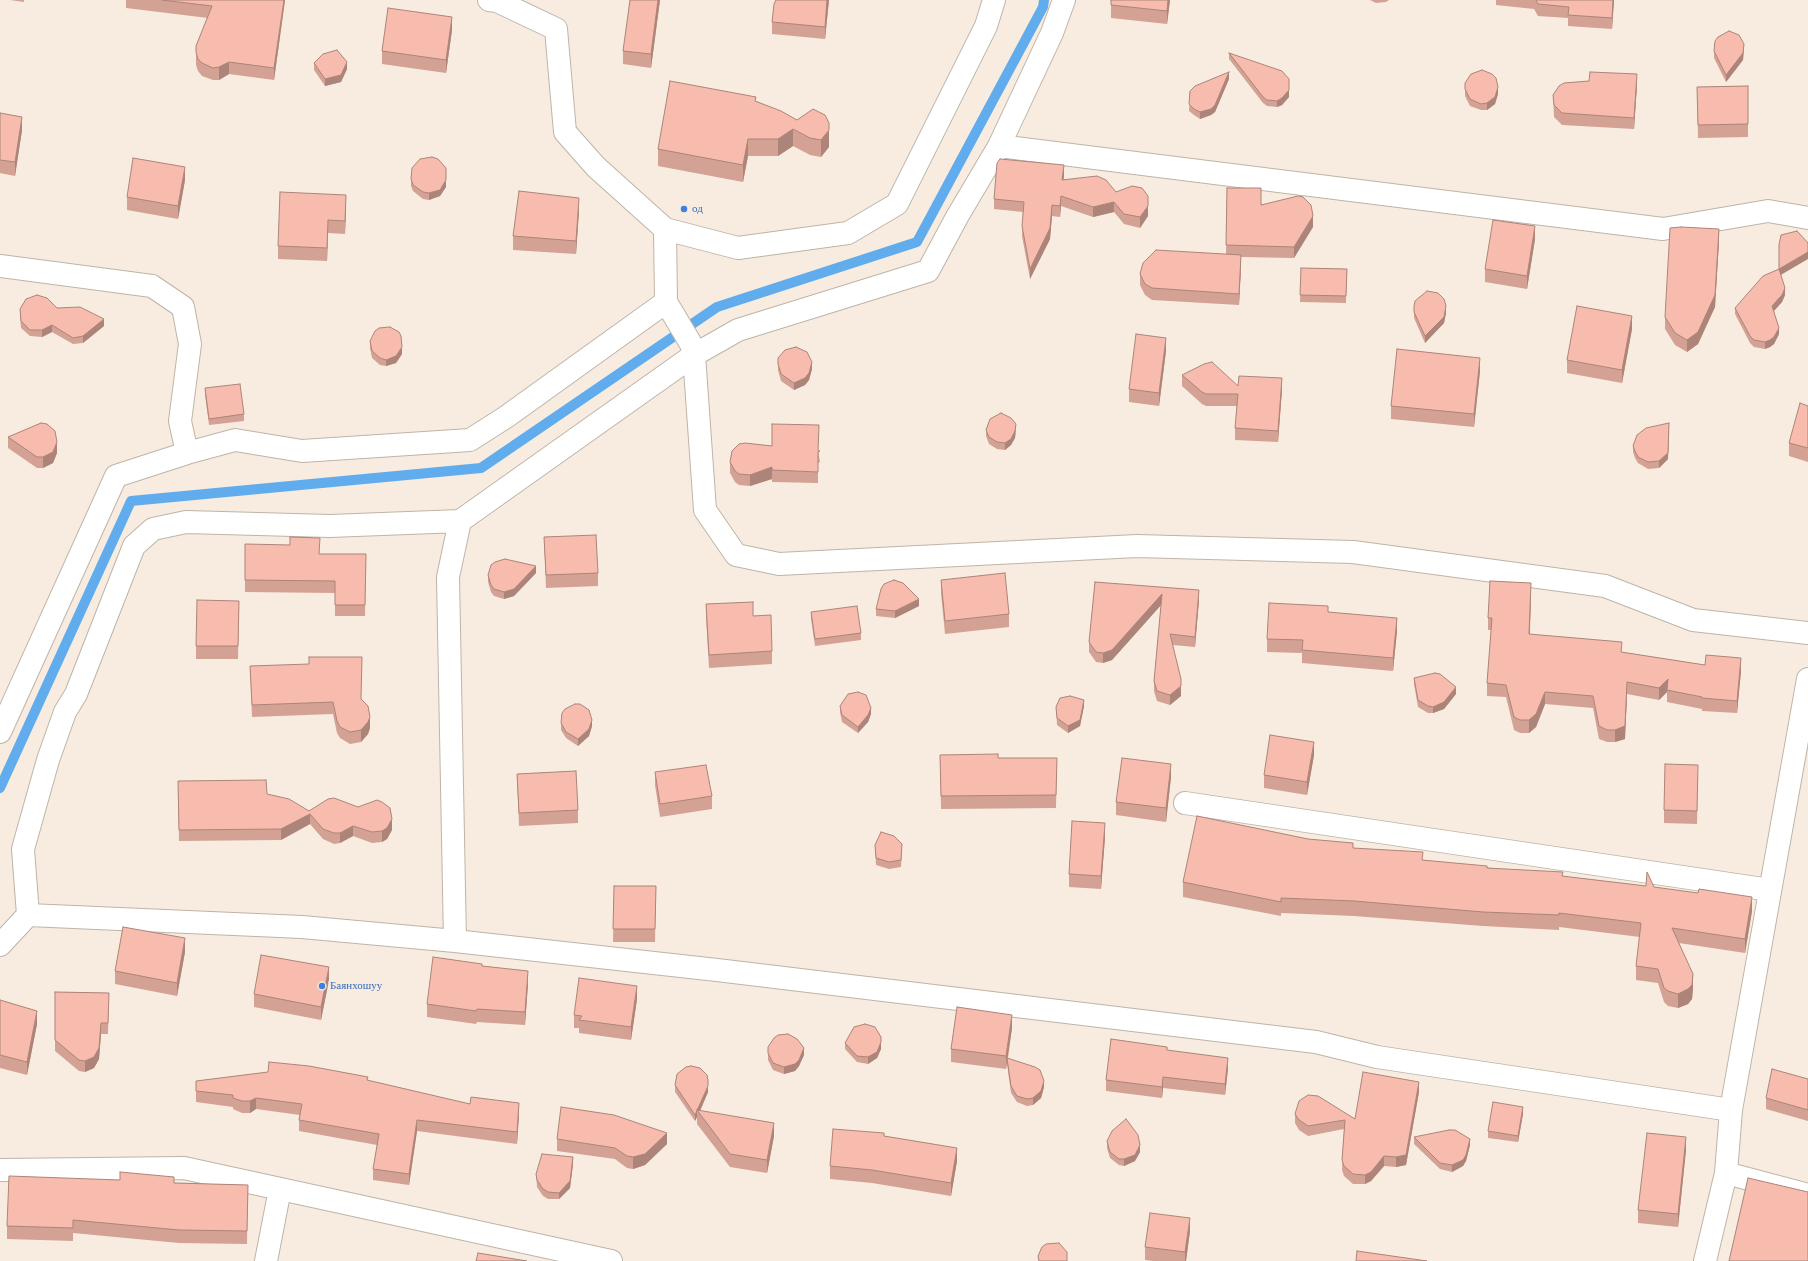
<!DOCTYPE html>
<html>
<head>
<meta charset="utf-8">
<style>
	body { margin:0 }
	canvas { display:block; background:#f7ecdf }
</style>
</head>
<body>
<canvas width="1808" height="1261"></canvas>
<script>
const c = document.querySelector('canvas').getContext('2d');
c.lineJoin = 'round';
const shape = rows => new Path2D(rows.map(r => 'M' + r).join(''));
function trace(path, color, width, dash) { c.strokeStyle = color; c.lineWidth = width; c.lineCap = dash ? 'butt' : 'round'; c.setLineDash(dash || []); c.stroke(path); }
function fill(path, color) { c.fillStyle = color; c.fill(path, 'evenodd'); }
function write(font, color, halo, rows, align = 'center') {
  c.font = font + ' "Libre Baskerville",serif'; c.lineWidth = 4; c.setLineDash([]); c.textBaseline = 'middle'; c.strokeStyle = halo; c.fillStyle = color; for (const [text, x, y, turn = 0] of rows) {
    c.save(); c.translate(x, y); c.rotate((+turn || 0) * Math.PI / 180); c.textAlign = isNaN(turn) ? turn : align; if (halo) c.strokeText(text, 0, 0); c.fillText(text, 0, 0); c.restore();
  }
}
trace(shape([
	[0,788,131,501,481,468,717,307,917,242,1043,7,1044,0]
]), '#61aced', 10);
const street = shape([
	[489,0,497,1,556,29,565,132,596,167,665,229,666,302,691,344,694,355,705,510,736,555,779,564,1137,546,1353,552,1605,586,1693,620,1808,633],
	[999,146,1663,229,1768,211,1808,218],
	[665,229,738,248,848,233,897,204,986,26,994,0],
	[0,266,152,286,183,307,190,344,180,421,187,453,235,440,302,451,470,440,506,417,666,302],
	[0,732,116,476,187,453],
	[1185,803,1770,890],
	[28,915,23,849,48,760,65,712,76,694,134,546,153,529,186,522,330,526,460,521,694,355,738,330,928,271,957,217,999,146,1052,33,1064,0],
	[455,941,448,577,460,521],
	[0,945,28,915,302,927,455,941,717,970,1316,1042,1377,1057,1731,1110],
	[0,1170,184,1168,611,1261],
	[1726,1173,1808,1195],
	[266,1261,280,1189],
	[1705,1261,1726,1173,1731,1110,1808,679]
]);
trace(street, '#beb4a8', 24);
trace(street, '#fff', 22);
fill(shape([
	[10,0,24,0,24,2],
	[126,0,285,0,274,80,229,74,219,80,213,80,202,76,198,71,196,65,196,46,208,18,126,8],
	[660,0,651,68,623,64,623,51],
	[829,0,825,39,772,34,772,22],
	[1111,0,1170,0,1167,24,1111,18],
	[1370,0,1389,0,1386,2,1376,3],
	[1496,0,1614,0,1612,29,1568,26,1568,18,1538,16,1534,9,1496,5],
	[452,30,446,73,382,64,382,51],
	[1714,51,1744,51,1743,60,1726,82,1714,58],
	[1229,53,1289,97,1282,105,1277,107,1267,106,1263,103,1229,59],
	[314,63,347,69,341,82,325,86,314,70],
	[1229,79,1215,112,1211,115,1200,119,1194,115,1189,111,1190,91],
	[1637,85,1634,129,1562,125,1554,117,1553,95],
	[1748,86,1748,137,1698,138,1697,87],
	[1465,89,1498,94,1495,104,1487,110,1481,110,1470,106,1465,96],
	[756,101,797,120,813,109,829,147,821,157,810,155,793,146,778,156,748,156,743,182,658,166,658,149],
	[0,113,22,130,15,176,0,173],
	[1064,176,1063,180,1116,192,1148,216,1140,228,1124,224,1114,212,1093,217,1061,206,1060,217,1052,216,1050,239,1030,279,1022,236,1023,212,994,209,994,199],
	[411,179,446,187,440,196,429,200,423,199,413,191,411,186],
	[185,180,178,219,127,210,127,197],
	[1227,188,1261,205,1313,227,1294,258,1241,257,1241,267,1239,305,1152,300,1145,295,1140,285,1140,274,1226,254],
	[346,208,345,234,328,233,327,261,278,259,278,246],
	[579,211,576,254,513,250,513,236],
	[1535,239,1527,289,1485,282,1485,269],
	[1719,241,1715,307,1698,344,1687,352,1675,345,1665,329,1665,317],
	[1301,268,1347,269,1346,303,1300,302],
	[1781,275,1785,295,1782,302,1774,311,1779,334,1774,344,1770,347,1765,349,1754,347,1750,343,1735,314,1735,308],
	[1414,306,1446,313,1444,323,1425,343,1414,318],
	[57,308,104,326,83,343,73,344,52,332,42,337,30,336,21,328,20,316,20,309],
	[1632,329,1622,383,1567,373,1567,360],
	[370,341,402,354,396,363,386,366,380,365,372,358,370,348],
	[1166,351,1159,406,1129,402,1129,389],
	[778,364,812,369,809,380,805,385,794,390,781,381,778,370],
	[1480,371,1474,427,1391,419,1391,406],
	[1182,375,1238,386,1282,390,1278,442,1235,440,1235,428,1237,406,1206,406,1202,404,1182,386],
	[205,388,244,414,244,421,209,425,205,395],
	[1808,406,1808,462,1789,456,1789,443],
	[986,430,1016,431,1015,438,1011,445,1005,450,997,449,989,444,986,436],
	[1669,430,1668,459,1659,468,1648,469,1638,463,1635,458,1633,452,1633,446],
	[8,437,57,453,53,463,43,468,37,468,8,448],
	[818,451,820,462,818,463,818,483,772,482,772,479,750,486,739,485,735,482,730,473,730,462],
	[544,537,598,573,598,586,546,588],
	[245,544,319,554,366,554,365,616,335,616,335,593,245,592],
	[536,573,514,596,504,599,494,596,491,592,488,582,488,575],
	[941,580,1009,614,1009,627,945,634,941,593],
	[1095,582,1199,600,1195,647,1173,645,1181,696,1170,705,1157,701,1154,691,1154,681,1161,605,1112,660,1103,663,1096,662,1089,652,1089,642],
	[1531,596,1530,634,1622,652,1741,671,1737,713,1702,711,1702,709,1667,702,1667,692,1659,700,1627,694,1625,739,1615,742,1607,742,1599,739,1593,708,1545,704,1536,727,1529,733,1520,733,1514,730,1506,697,1487,696,1487,683,1491,630,1488,630,1488,618],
	[239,601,238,659,196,659,196,646],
	[706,604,753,616,772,651,772,664,709,668,706,617],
	[919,606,895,618,876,616,876,609],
	[811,612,861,633,861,640,815,646,811,619],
	[1328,612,1397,631,1393,671,1302,663,1302,653,1267,652,1267,639],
	[250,666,362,699,370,728,368,734,361,742,350,744,340,738,337,733,333,714,252,717],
	[1414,678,1456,694,1444,709,1433,713,1428,713,1418,707,1414,684],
	[840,706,871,714,868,722,858,733,842,722,840,712],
	[1084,706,1080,726,1068,733,1057,725,1056,707],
	[561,723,592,726,589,736,578,746,566,738,561,730],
	[940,755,998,758,1057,758,1056,808,941,809],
	[1314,755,1307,795,1264,788,1264,775],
	[655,772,712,796,712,809,660,817,655,785],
	[517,774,578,810,578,823,519,826],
	[1171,777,1166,822,1116,815,1116,802],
	[1698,778,1697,824,1664,823,1664,810],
	[178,781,267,794,309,811,392,830,387,839,382,842,372,843,353,836,340,843,334,844,323,839,310,824,281,840,179,841],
	[1105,837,1101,889,1069,887,1069,874],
	[875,845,902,851,901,867,889,869,876,865],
	[1353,848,1423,860,1654,887,1752,911,1745,953,1679,943,1693,988,1692,999,1688,1004,1678,1008,1668,1006,1664,1002,1658,983,1636,980,1636,966,1640,937,1559,927,1559,930,1483,926,1354,916,1281,913,1281,916,1183,897,1183,882],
	[614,886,656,886,655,942,613,942],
	[185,952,177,996,115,984,115,971],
	[482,966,528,984,525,1025,477,1022,476,1024,427,1017,427,1004],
	[329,980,321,1020,254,1007,254,994],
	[55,992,109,993,108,1034,101,1034,99,1059,94,1068,85,1072,79,1071,55,1051],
	[637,999,631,1040,579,1033,579,1028,574,1028,574,1015],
	[0,1000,37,1024,27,1075,0,1068],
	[1012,1028,1008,1058,1044,1087,1041,1098,1033,1105,1027,1106,1017,1102,1011,1093,1007,1064,1006,1069,951,1062,951,1049],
	[845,1043,881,1049,877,1058,868,1064,857,1062,845,1049],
	[1167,1050,1228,1069,1225,1095,1163,1088,1162,1098,1106,1091,1106,1080],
	[768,1053,804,1055,799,1066,795,1071,784,1074,773,1070,768,1060],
	[1808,1079,1808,1121,1766,1109,1766,1098],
	[196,1081,368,1081,470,1104,519,1114,517,1144,417,1131,409,1185,373,1180,373,1169,377,1145,299,1131,299,1120,300,1115,256,1109,250,1113,242,1113,233,1109,233,1107,196,1102],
	[675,1085,708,1092,700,1111,774,1136,767,1173,730,1167,697,1124,697,1117,695,1121,675,1092],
	[1419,1092,1406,1165,1396,1167,1384,1166,1371,1181,1365,1184,1353,1184,1344,1176,1342,1170,1344,1129,1308,1136,1299,1130,1295,1123,1295,1114,1355,1119],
	[1523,1114,1518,1142,1488,1138,1488,1131],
	[884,1136,957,1161,951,1196,872,1183,830,1179,830,1166],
	[1414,1137,1470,1145,1466,1161,1463,1166,1452,1172,1440,1169,1414,1144],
	[557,1139,667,1144,645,1165,633,1169,627,1168,615,1159,557,1151],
	[1107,1141,1140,1152,1135,1161,1124,1166,1119,1165,1110,1158,1107,1148],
	[1686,1150,1678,1227,1638,1223,1638,1210],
	[573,1164,570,1188,559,1199,548,1199,543,1196,537,1187,536,1174],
	[174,1183,248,1185,247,1244,179,1243,73,1233,73,1241,7,1239,7,1226],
	[1190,1231,1186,1261,1153,1261,1145,1260,1145,1247]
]), '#d4a295');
fill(shape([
	[284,0,285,0,274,80,274,68],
	[658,0,660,0,651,68,651,54],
	[827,0,829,0,825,39,825,27],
	[1168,0,1170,0,1167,24,1167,11],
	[1613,0,1614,0,1612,29,1612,18],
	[452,17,452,30,446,73,446,60],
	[1744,44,1743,60,1726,82,1726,75],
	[229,62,229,74,219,80,219,67],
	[347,62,347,69,341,82,325,86,325,79],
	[1229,72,1229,79,1215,112,1211,115,1200,119,1200,112],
	[1637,74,1637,85,1634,129,1634,118],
	[1498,87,1498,94,1495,104,1487,110,1487,103],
	[1289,90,1289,97,1282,105,1277,107,1277,101],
	[22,117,22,130,15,176,15,162],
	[793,129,793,146,778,156,778,139],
	[829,130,829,147,821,157,821,140],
	[748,139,748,156,743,182,743,165],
	[1064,165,1064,176,1062,191,1062,180],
	[185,167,185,180,178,219,178,206],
	[446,180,446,187,440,196,429,200,429,193],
	[346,195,346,208,345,234,345,221],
	[1061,196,1061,206,1060,217,1060,206],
	[579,198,579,211,576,254,576,241],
	[1114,202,1114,212,1093,217,1093,207],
	[1052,205,1052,216,1050,239,1030,279,1030,269],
	[1148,206,1148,216,1140,228,1140,217],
	[1313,216,1313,227,1294,258,1294,247],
	[328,220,328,233,327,261,327,248],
	[1535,226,1535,239,1527,289,1527,276],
	[1719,229,1719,241,1715,307,1698,344,1687,352,1687,340],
	[1808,252,1808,259,1779,276,1779,269],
	[1241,255,1241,267,1239,305,1239,294],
	[1785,288,1785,295,1782,302,1772,313,1772,306],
	[1446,306,1446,313,1444,323,1425,343,1425,336],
	[1632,316,1632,329,1622,383,1622,370],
	[104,319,104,326,83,343,83,336],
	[52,325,52,332,42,337,42,330],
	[1779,328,1779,334,1774,344,1770,347,1765,349,1765,342],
	[1166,338,1166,351,1159,406,1159,393],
	[402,347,402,354,396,363,386,366,386,360],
	[1480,358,1480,371,1474,427,1474,414],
	[812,362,812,369,809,380,805,385,794,390,794,383],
	[1282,378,1282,390,1278,442,1278,431],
	[1669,423,1668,459,1659,468,1659,461],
	[1016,424,1015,438,1011,445,1005,450,1005,443],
	[57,442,57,453,53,463,43,468,43,457],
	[772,467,772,479,750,486,750,475],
	[536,566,536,573,514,596,504,599,504,592],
	[1531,583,1531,596,1529,646,1529,634],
	[1199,590,1199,600,1195,647,1195,637],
	[1162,594,1162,604,1112,660,1103,663,1103,653],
	[919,599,919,606,895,618,895,611],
	[1397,618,1397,631,1393,671,1393,658],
	[1741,658,1741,671,1737,713,1737,701],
	[1668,679,1667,692,1659,700,1659,688],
	[1627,682,1627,694,1625,739,1615,742,1615,730],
	[1181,686,1181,696,1170,705,1170,695],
	[1456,687,1456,694,1444,709,1433,713,1433,707],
	[1545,692,1545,704,1536,727,1529,733,1529,720],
	[1084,700,1084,706,1080,726,1068,733,1068,726],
	[871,708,871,714,868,722,858,733,858,727],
	[370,717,370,728,368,734,361,742,361,730],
	[592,720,592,726,589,736,578,746,578,739],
	[1314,742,1314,755,1307,795,1307,782],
	[1171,764,1171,777,1166,822,1166,808],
	[310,814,310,824,281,840,281,829],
	[392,819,392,830,387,839,382,842,382,831],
	[1105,823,1105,837,1101,889,1101,876],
	[353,826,353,836,340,843,340,833],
	[1752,897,1752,911,1745,953,1745,939],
	[185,938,185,952,177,996,177,983],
	[329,967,329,980,321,1020,321,1007],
	[528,971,528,984,525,1025,525,1012],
	[1693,974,1693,988,1692,999,1688,1004,1678,1008,1678,994],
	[637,986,637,999,631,1040,631,1027],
	[37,1011,37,1024,27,1075,27,1062],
	[1012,1015,1012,1028,1007,1061,1007,1058,1006,1069,1006,1056],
	[101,1023,101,1034,99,1059,94,1068,85,1072,85,1061],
	[881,1042,881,1049,877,1058,868,1064,868,1057],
	[804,1048,804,1055,799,1066,795,1071,784,1074,784,1067],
	[1228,1058,1228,1069,1225,1095,1225,1084],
	[1163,1077,1163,1088,1162,1098,1162,1087],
	[1044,1081,1044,1087,1041,1098,1033,1105,1033,1098],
	[1419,1082,1419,1092,1406,1165,1396,1167,1396,1157],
	[708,1086,708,1092,699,1113,697,1110],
	[256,1098,256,1109,250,1113,250,1101],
	[519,1103,519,1114,517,1144,517,1132],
	[1523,1107,1523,1114,1518,1142,1518,1136],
	[697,1111,697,1117,695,1121,695,1115],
	[417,1120,417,1131,409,1185,409,1174],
	[774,1123,774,1136,767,1173,767,1160],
	[667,1133,667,1144,645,1165,633,1169,633,1157],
	[1686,1137,1686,1150,1678,1227,1678,1214],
	[1470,1139,1470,1145,1466,1161,1463,1166,1452,1172,1452,1165],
	[1140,1145,1140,1152,1135,1161,1124,1166,1124,1159],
	[957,1148,957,1161,951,1196,951,1183],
	[1384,1156,1384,1166,1371,1181,1365,1184,1365,1175],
	[573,1157,573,1164,570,1188,559,1199,559,1193],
	[1190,1218,1190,1231,1186,1261,1185,1261,1185,1252]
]), '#ad8479');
const building = shape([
	[162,0,284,0,274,68,229,62,219,67,213,68,202,63,198,59,196,52,196,46,212,6,162,0],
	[630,0,658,0,651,54,623,51,630,0],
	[776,0,827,0,825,27,772,22,774,4,776,0],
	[1111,0,1168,0,1167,11,1111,5,1111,0],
	[1536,0,1613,0,1612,18,1568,15,1569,7,1538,4,1536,0],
	[388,8,452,17,446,60,382,51,388,8],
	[1729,31,1739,35,1744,44,1743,53,1726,75,1714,51,1715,41,1718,37,1729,31],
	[337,50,347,62,341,75,325,79,314,63,323,54,337,50],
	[1229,53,1282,71,1289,79,1289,90,1282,98,1277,101,1267,100,1263,97,1229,53],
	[1482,70,1492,74,1496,78,1498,87,1495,97,1487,103,1481,104,1470,99,1465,89,1465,83,1471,74,1482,70],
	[1229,72,1215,105,1211,109,1200,112,1194,109,1189,104,1190,91,1195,86,1229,72],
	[1590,72,1637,74,1634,118,1562,113,1554,105,1553,95,1559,86,1564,83,1589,81,1590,72],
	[670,81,756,97,755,101,781,111,797,120,813,109,825,115,829,123,829,130,821,140,810,138,793,129,778,139,748,139,743,165,658,149,670,81],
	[1748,86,1748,124,1698,125,1697,87,1748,86],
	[0,113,22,117,15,162,0,160,0,113],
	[432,157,438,159,446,168,446,180,440,190,429,193,423,192,413,185,411,179,412,168,420,159,432,157],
	[133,158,185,167,178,206,127,197,133,158],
	[1000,159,1064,165,1062,180,1097,176,1106,180,1116,192,1132,186,1142,188,1148,196,1148,206,1140,217,1124,214,1114,202,1093,207,1061,196,1060,206,1052,205,1050,228,1030,269,1022,226,1024,202,994,199,997,163,1000,159],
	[1227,188,1261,188,1261,205,1298,196,1303,197,1311,205,1313,216,1294,247,1226,245,1227,188],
	[519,191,579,198,576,241,513,236,519,191],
	[280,192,346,195,345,221,328,220,327,248,278,246,280,192],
	[1493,220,1535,226,1527,276,1485,269,1493,220],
	[1681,227,1719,229,1715,295,1698,332,1687,340,1675,333,1665,317,1670,228,1681,227],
	[1797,231,1808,243,1808,252,1779,269,1785,288,1782,295,1772,306,1779,328,1774,337,1770,340,1765,342,1754,340,1750,336,1735,308,1763,276,1779,269,1779,245,1781,235,1797,231],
	[1156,250,1241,255,1239,294,1152,288,1145,284,1140,274,1143,263,1156,250],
	[1301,268,1347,269,1346,296,1300,295,1301,268],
	[1427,291,1438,293,1444,299,1446,306,1444,317,1425,336,1414,312,1414,306,1415,301,1427,291],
	[37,295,47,298,57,308,80,307,104,319,83,336,73,338,52,325,42,330,30,330,21,321,20,309,26,299,37,295],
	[1577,306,1632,316,1622,370,1567,360,1577,306],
	[390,327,399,332,401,336,402,347,396,356,386,360,380,358,372,351,370,341,375,331,379,328,390,327],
	[1136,334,1166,338,1159,393,1129,389,1136,334],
	[796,347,807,352,812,362,809,373,805,378,794,383,781,374,778,364,778,358,785,350,796,347],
	[1397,349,1480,358,1474,414,1391,406,1397,349],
	[1212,362,1238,386,1239,376,1282,378,1278,431,1235,428,1238,394,1206,394,1202,392,1182,375,1204,364,1212,362],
	[240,384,244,414,209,419,205,388,240,384],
	[1800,403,1808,406,1808,448,1789,443,1800,403],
	[1001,413,1011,418,1016,424,1015,431,1011,439,1005,443,997,442,989,437,986,430,990,419,1001,413],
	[41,423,47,424,55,431,57,442,53,452,43,457,37,457,8,437,41,423],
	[1669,423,1668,453,1659,461,1648,462,1638,457,1635,451,1633,446,1637,435,1646,428,1669,423],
	[772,424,819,425,818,451,820,451,818,452,818,472,772,470,772,467,750,475,739,474,735,471,730,462,732,451,739,444,745,443,772,446,772,424],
	[596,535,598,573,546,575,544,537,596,535],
	[290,537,320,538,319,554,366,554,365,605,335,605,335,581,245,580,245,544,290,545,290,537],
	[505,559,536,566,514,589,504,592,494,589,491,585,488,575,491,565,495,562,505,559],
	[1005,573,1009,614,945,621,941,580,1005,573],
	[894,580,903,583,919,599,895,611,876,609,881,589,884,584,894,580],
	[1490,581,1531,583,1529,634,1622,642,1621,652,1705,665,1706,655,1741,658,1737,701,1702,698,1702,697,1667,690,1668,679,1659,688,1627,682,1625,726,1615,730,1607,730,1599,726,1593,696,1545,692,1536,714,1529,720,1520,720,1514,717,1506,685,1487,683,1492,618,1488,618,1490,581],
	[1095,582,1199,590,1195,637,1170,634,1181,679,1181,686,1170,695,1157,691,1154,681,1162,594,1112,650,1103,653,1096,652,1089,642,1095,582],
	[197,600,239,601,238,646,196,646,197,600],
	[753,602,753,616,771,615,772,651,709,655,706,604,753,602],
	[1269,603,1328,606,1328,612,1397,618,1393,658,1302,650,1303,640,1267,639,1269,603],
	[857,606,861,633,815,639,811,612,857,606],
	[309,657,362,657,361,699,368,706,370,717,368,722,361,730,350,732,340,727,337,721,333,702,252,705,250,666,309,664,309,657],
	[1435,673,1440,674,1456,687,1444,702,1433,707,1428,706,1418,700,1414,678,1435,673],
	[858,692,866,695,871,708,868,715,858,727,842,715,840,706,848,694,858,692],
	[1070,696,1084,700,1080,720,1068,726,1057,718,1056,707,1060,698,1070,696],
	[575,704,580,704,589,710,592,720,589,729,578,739,566,732,561,723,562,713,565,709,575,704],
	[1270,735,1314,742,1307,782,1264,775,1270,735],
	[998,754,998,758,1057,758,1056,795,941,796,940,755,998,754],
	[1122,758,1171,764,1166,808,1116,802,1122,758],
	[1665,764,1698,765,1697,811,1664,810,1665,764],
	[706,765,712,796,660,804,655,772,706,765],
	[576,771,578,810,519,813,517,774,576,771],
	[266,780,267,794,289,799,309,811,328,799,334,798,358,807,377,800,382,802,390,808,392,819,387,828,382,831,372,832,353,826,340,833,334,833,323,829,310,814,281,829,179,830,178,781,266,780],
	[1197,816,1308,839,1353,843,1353,848,1423,852,1422,860,1487,866,1487,868,1563,872,1562,876,1646,886,1647,872,1654,887,1698,893,1699,889,1752,897,1745,939,1672,928,1693,974,1692,985,1688,989,1678,994,1668,991,1664,988,1658,969,1636,966,1641,923,1559,913,1559,915,1483,912,1354,901,1281,898,1281,902,1183,882,1197,816],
	[1072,821,1105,823,1101,876,1069,874,1072,821],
	[881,832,894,836,902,844,901,860,889,862,876,858,875,845,881,832],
	[614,886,656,886,655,929,613,929,614,886],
	[123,927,185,938,177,983,115,971,123,927],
	[261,955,329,967,321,1007,254,994,261,955],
	[433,957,482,964,482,966,528,971,525,1012,477,1009,476,1011,427,1004,433,957],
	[579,978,637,986,631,1027,579,1020,582,1016,574,1015,579,978],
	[55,992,109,993,108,1023,101,1023,99,1048,94,1057,85,1061,79,1060,55,1040,55,992],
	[0,1000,37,1011,27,1062,0,1055,0,1000],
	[957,1007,1012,1015,1006,1056,951,1049,957,1007],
	[865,1024,875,1027,881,1037,881,1042,877,1052,868,1057,857,1056,845,1043,854,1027,865,1024],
	[788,1034,797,1039,804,1048,799,1060,795,1064,784,1067,773,1063,768,1053,768,1047,774,1038,778,1035,788,1034],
	[1111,1039,1167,1047,1167,1050,1228,1058,1225,1084,1163,1077,1162,1087,1106,1080,1111,1039],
	[1007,1058,1035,1067,1040,1070,1044,1081,1041,1091,1033,1098,1027,1099,1017,1096,1011,1086,1007,1058],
	[269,1062,309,1066,368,1077,367,1080,470,1104,471,1097,519,1103,517,1132,417,1120,409,1174,373,1169,379,1134,299,1120,302,1104,256,1098,250,1101,242,1101,233,1098,233,1095,196,1091,196,1081,268,1072,269,1062],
	[691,1066,700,1068,707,1075,708,1080,708,1086,695,1115,675,1085,677,1074,686,1067,691,1066],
	[1772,1069,1808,1079,1808,1110,1766,1098,1772,1069],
	[1363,1072,1419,1082,1406,1155,1396,1157,1384,1156,1371,1172,1365,1175,1353,1174,1344,1166,1342,1160,1345,1120,1308,1126,1299,1120,1295,1114,1299,1101,1308,1095,1318,1096,1355,1119,1363,1072],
	[1493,1102,1523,1107,1518,1136,1488,1131,1493,1102],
	[561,1107,614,1115,667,1133,645,1154,633,1157,627,1156,615,1148,557,1139,561,1107],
	[697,1110,774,1123,767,1160,730,1154,697,1110],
	[1126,1119,1138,1135,1140,1145,1135,1155,1124,1159,1119,1159,1110,1152,1107,1141,1112,1131,1126,1119],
	[833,1129,884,1133,884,1136,957,1148,951,1183,872,1170,830,1166,833,1129],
	[1449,1130,1455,1130,1470,1139,1466,1155,1463,1160,1452,1165,1440,1163,1414,1137,1449,1130],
	[1647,1133,1686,1137,1678,1214,1638,1210,1647,1133],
	[542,1154,573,1157,570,1181,559,1193,548,1192,543,1189,537,1180,536,1174,542,1154],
	[120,1172,174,1177,174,1183,248,1185,247,1231,179,1230,73,1220,73,1228,7,1226,9,1176,120,1180,120,1172],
	[1748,1178,1808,1192,1808,1261,1729,1261,1748,1178],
	[1150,1213,1190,1218,1185,1252,1145,1247,1150,1213],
	[1059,1243,1067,1252,1067,1261,1039,1261,1038,1256,1042,1247,1046,1244,1059,1243],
	[1357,1251,1427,1261,1356,1261,1357,1251],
	[478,1253,527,1261,476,1261,478,1253]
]);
fill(building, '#f7bcad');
trace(building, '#ad8479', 1);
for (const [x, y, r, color] of [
	[684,209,4,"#3f7fe0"],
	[322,986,4,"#3f7fe0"]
]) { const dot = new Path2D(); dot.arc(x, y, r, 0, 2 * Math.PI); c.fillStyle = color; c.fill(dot); trace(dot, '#f7ecdf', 1.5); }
write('11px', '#366cbe', '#f7ecdf', [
	["од",692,209],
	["Баянхошуу",330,986]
], 'left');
</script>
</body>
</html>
